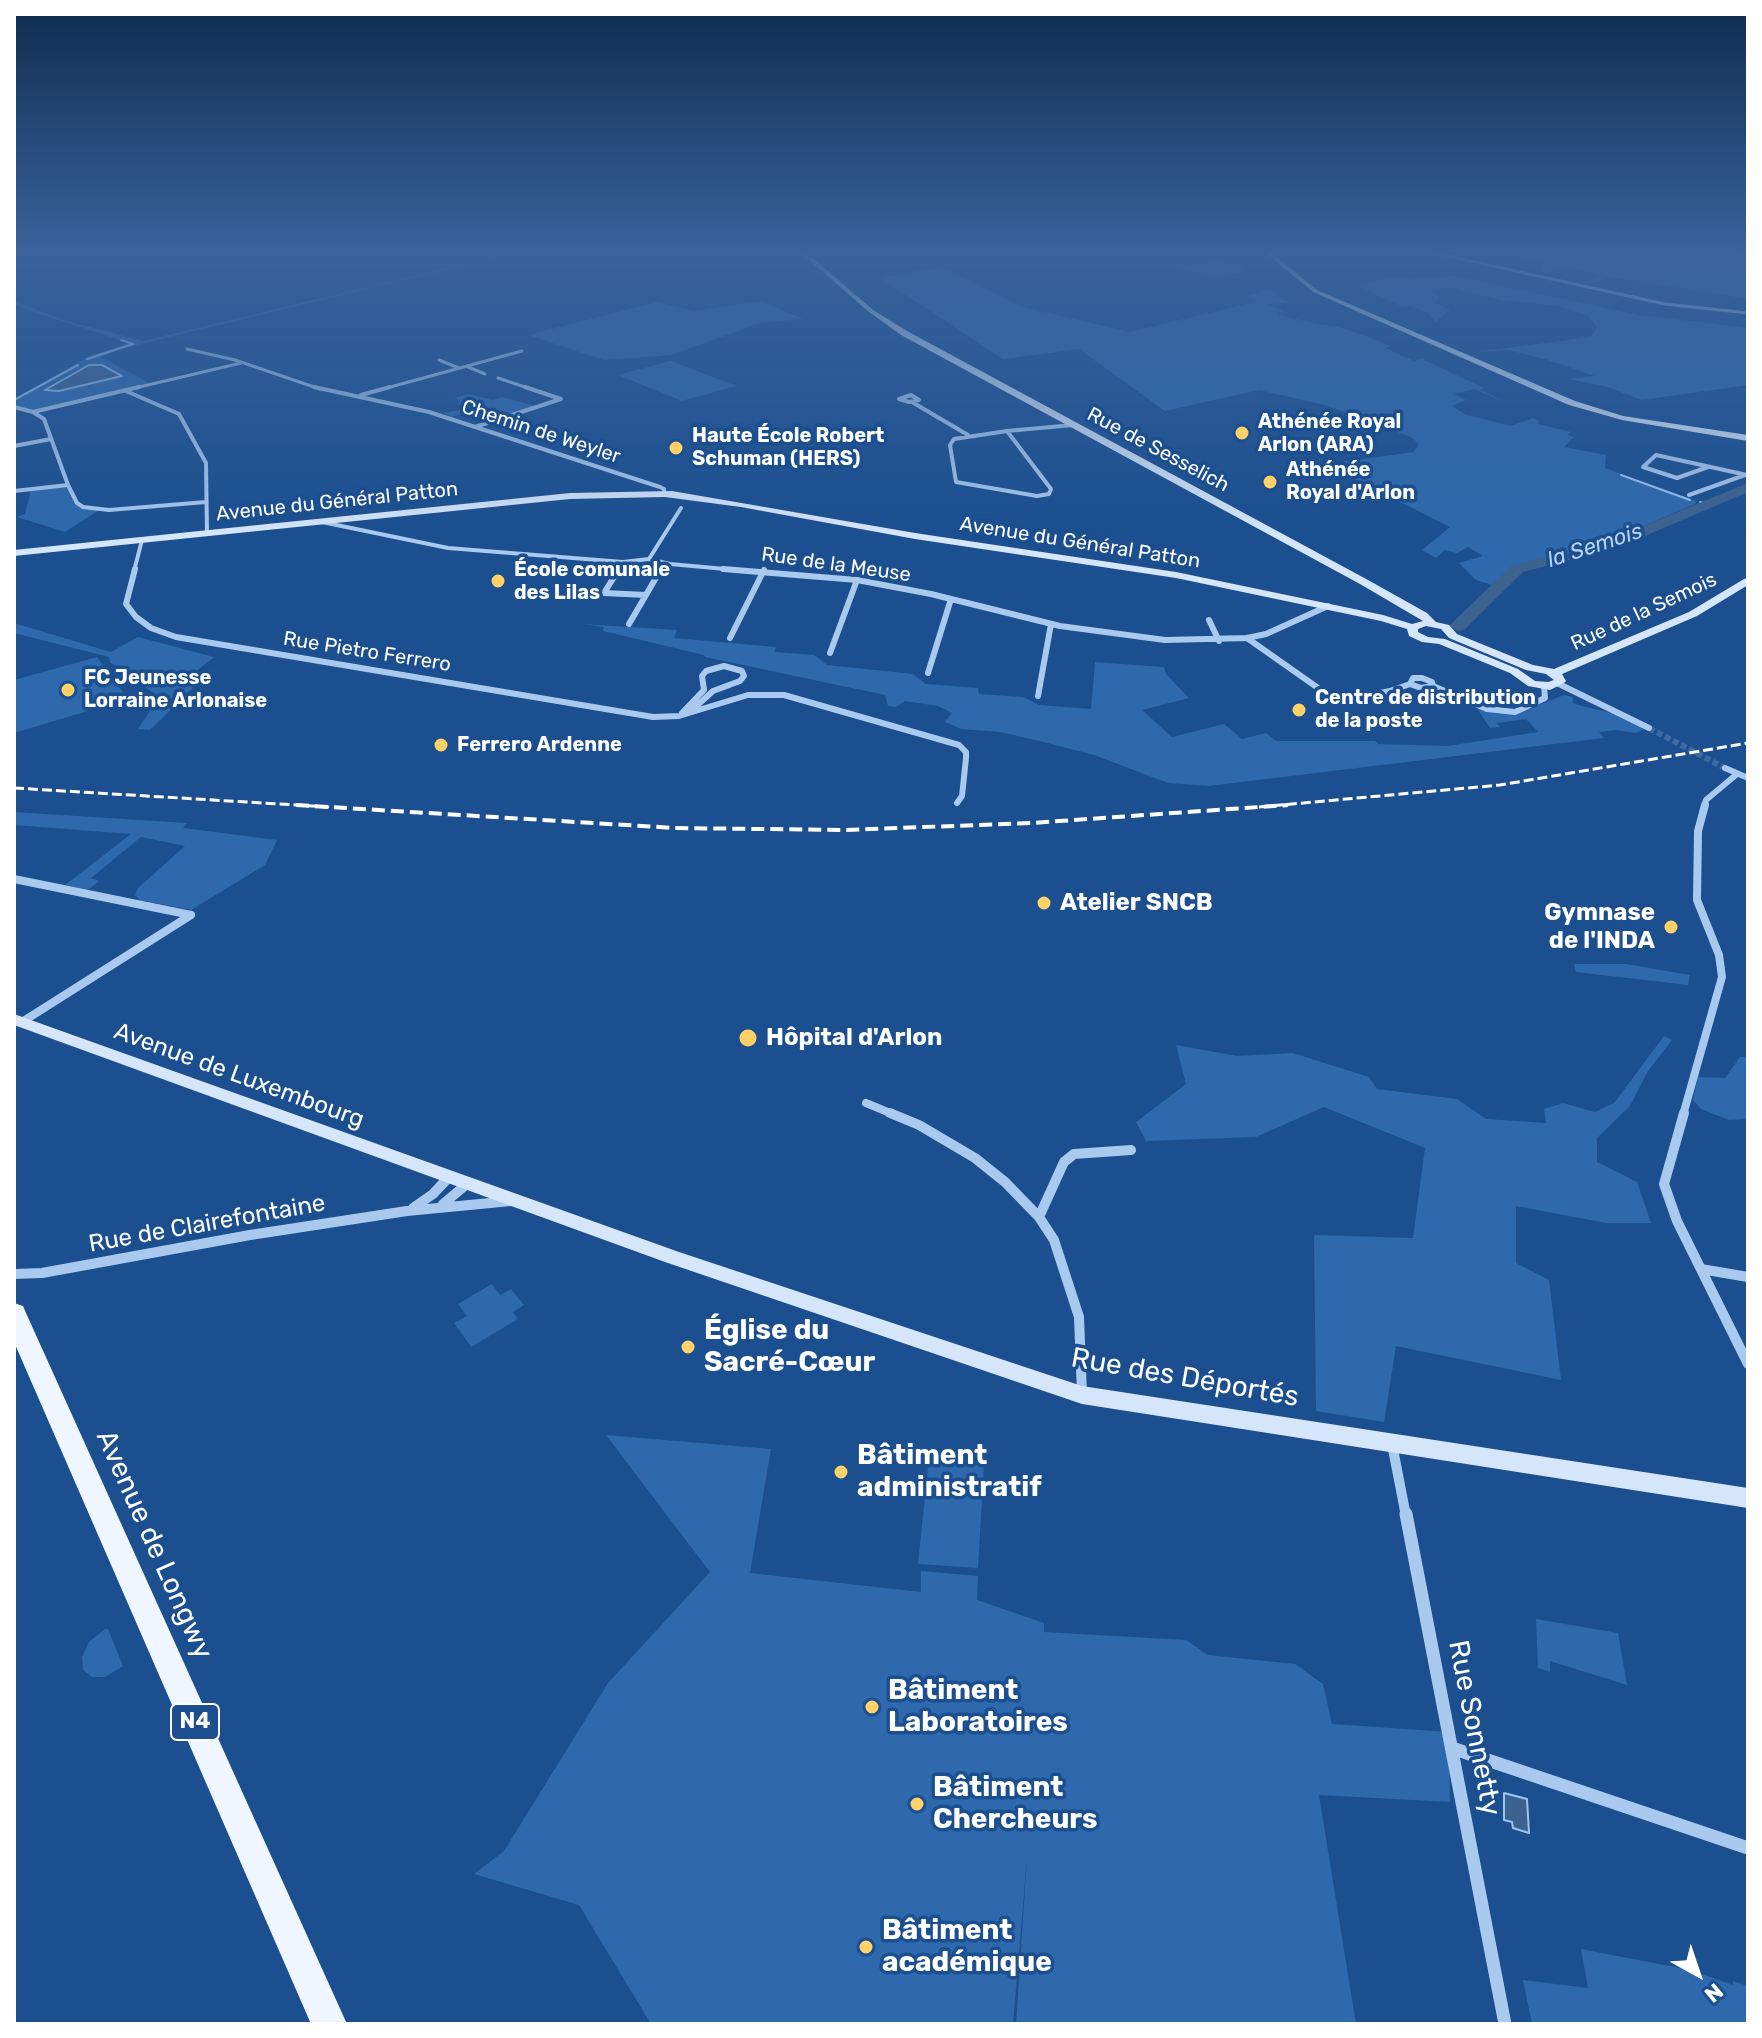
<!DOCTYPE html>
<html>
<head>
<meta charset="utf-8">
<style>
	body { margin:0 }
	#map { position:relative; width:1762px; height:2038px; overflow:hidden; background:#1b4f8f; font-family:Rubik,sans-serif }
	canvas { display:block }
	.frame { position:absolute; inset:0; border:16px solid #fff; pointer-events:none }
	.north { position:absolute; left:1658px; top:1934px; width:80px; height:80px; -webkit-text-stroke:6px #1b4f8f; paint-order:stroke; rotate:140deg; font-size:22px; font-weight:700; line-height:32px; text-align:center; color:#fff }
	.north::after { content:''; display:block; margin:auto; width:28px; height:36px; background:#fff; clip-path:polygon(50% 0,100% 100%,50% 72%,0 100%) }
</style>
</head>
<body>
<div id="map">
<canvas width="1762" height="2038"></canvas>
<div class="frame"></div>
<div class="north">N</div>
</div>
<script>
const c = document.querySelector('canvas').getContext('2d');
c.lineJoin = 'round';
function fill(path, color) { c.fillStyle = color; c.fill(path, 'evenodd'); }
const shape = rows => new Path2D(rows.map(r => 'M' + r).join(''));
function trace(path, color, width, dash) { c.strokeStyle = color; c.lineWidth = width; c.lineCap = dash ? 'butt' : 'round'; c.setLineDash(dash || []); c.stroke(path); }
function write(font, color, halo, rows, align = 'center') {
  c.font = font + ' Rubik,sans-serif'; c.lineWidth = 7; c.setLineDash([]); c.textBaseline = 'middle'; c.strokeStyle = halo; c.fillStyle = color; for (const [text, x, y, turn = 0] of rows) {
    c.save(); c.translate(x, y); c.rotate((+turn || 0) * Math.PI / 180); c.textAlign = isNaN(turn) ? turn : align; if (halo) c.strokeText(text, 0, 0); c.fillText(text, 0, 0); c.restore();
  }
}
fill(shape([
	[525,249,533,249,116,350,101,357,151,384,33,412,14,407,14,399,90,356,129,343,25,309,14,305,14,301,67,321,143,341],
	[1487,249,1688,249,1743,258,1748,259,1748,299,1611,277,1590,284,1582,282,1602,275,1564,267,1544,273,1541,268,1548,263],
	[1214,261,1238,263,1249,271,1217,277,1178,268],
	[942,267,1022,307,1130,332,1259,301,1247,296,1268,289,1289,303,1266,304,1284,311,1276,314,1317,324,1336,326,1369,337,1390,346,1385,348,1414,361,1422,359,1484,388,1480,390,1508,403,1474,389,1454,394,1466,400,1451,406,1467,415,1511,426,1533,418,1539,421,1538,424,1571,432,1567,435,1574,437,1564,447,1606,455,1605,468,1696,501,1695,504,1613,539,1518,567,1506,572,1492,585,1476,580,1459,563,1483,556,1468,547,1457,553,1445,550,1436,558,1422,550,1450,527,1333,468,1310,471,1305,467,1414,452,1419,444,1411,437,1325,405,1259,390,1165,411,1079,349,1003,359,880,278],
	[1455,276,1639,315,1748,328,1748,385,1642,400,1608,387,1569,379,1595,376,1545,359,1508,350,1476,352,1591,337,1597,327,1587,315,1559,306,1502,300,1449,287,1429,291,1439,295,1435,303,1450,310,1435,322,1428,313,1411,306,1403,307,1356,285,1388,278,1415,279],
	[762,301,803,319,760,323,671,355,604,360,528,335,657,302,694,311],
	[670,361,671,361,736,386,682,401,618,375],
	[468,394,493,400,502,397,535,406,506,416,483,407,451,417,444,413,470,408,459,405,460,401,455,398],
	[68,485,77,503,99,510,65,532,17,517,25,514,31,489],
	[14,623,111,652,138,637,214,657,193,674,199,675,212,669,150,730,138,729,159,697,110,662,109,657,14,633],
	[582,624,677,630,674,638,776,647,775,652,814,655,827,665,913,674,926,684,978,688,979,694,1023,697,1039,705,1091,709,1095,662,1164,667,1166,674,1189,698,1142,710,1172,737,1224,724,1242,739,1266,733,1276,741,1375,741,1378,744,1447,746,1538,732,1526,719,1497,723,1500,727,1490,728,1476,707,1494,713,1516,714,1564,695,1573,697,1573,703,1582,706,1619,715,1645,729,1635,733,1616,730,1599,732,1604,738,1209,786,1168,783,1094,755,1044,742,1000,732,961,729,945,722,952,713,938,706,905,701,896,707,888,706,885,695,705,657,704,655,603,631,604,627],
	[97,657,128,699,14,733,14,680],
	[14,812,187,823,183,828,277,840,265,865,191,910,140,900,135,895,138,888,185,846,141,837,91,878,99,881,88,890,65,885,131,834,14,825],
	[1574,964,1626,964,1690,975,1688,985,1576,972],
	[1664,1036,1672,1040,1648,1071,1630,1106,1597,1138,1597,1162,1637,1182,1651,1223,1606,1223,1516,1206,1516,1263,1549,1280,1561,1380,1396,1346,1384,1422,1316,1411,1314,1235,1413,1238,1425,1148,1324,1107,1256,1137,1146,1141,1136,1122,1186,1084,1176,1045,1237,1056,1293,1053,1369,1077,1377,1089,1457,1099,1486,1119,1546,1123,1544,1109,1563,1103,1595,1112,1614,1103],
	[1740,1057,1748,1057,1748,1119,1729,1120,1701,1109,1693,1100,1698,1077,1725,1078],
	[492,1284,500,1295,511,1289,524,1305,513,1312,518,1319,471,1347,454,1323,467,1316,458,1304],
	[606,1435,771,1449,750,1573,921,1592,921,1571,978,1576,977,1600,1044,1623,1044,1632,1186,1640,1208,1655,1295,1664,1323,1684,1332,1724,1449,1732,1450,1802,1319,1795,1356,2024,1016,2024,1027,1858,1013,2024,651,2024,579,1905,474,1874,504,1851,608,1683,710,1572],
	[929,1458,984,1465,978,1568,918,1564],
	[1536,1619,1618,1633,1627,1685,1550,1661,1550,1672,1538,1668],
	[105,1629,108,1629,123,1666,105,1677,92,1677,83,1670,82,1657,89,1642],
	[1581,1949,1690,1970,1733,1985,1733,1981,1748,1986,1748,2024,1532,2024,1523,1980,1588,1988]
]), '#2e69ad');
const water = shape([
	[89,365,102,365,122,376,59,391,45,390,89,365],
	[1504,1793,1527,1799,1529,1833,1513,1828,1512,1822,1504,1820,1504,1793]
]);
fill(water, '#3c6290');
trace(water, '#9cc4f0', 2);
trace(shape([
	[87,359,133,344,121,340],
	[14,400,78,365],
	[1621,475,1690,500],
	[1700,502,1708,504]
]), '#9cc4f0', 2);
fill(shape([
	[1748,483,1748,492,1619,547,1523,572,1464,630,1458,631,1449,626,1511,566,1607,541,1748,483]
]), '#3c6290');
trace(shape([
	[1649,728,1725,768]
]), '#3d69a0', 6, [6, 3]);
trace(shape([
	[1416,249,1665,304,1748,313],
	[1720,249,1748,255],
	[187,349,235,360,320,389],
	[439,360,459,368],
	[468,367,485,374],
	[498,378,531,389],
	[131,389,241,363],
	[383,389,522,351]
]), '#a9c9ee', 3);
trace(shape([
	[314,387,429,412,660,487,664,489,664,494],
	[126,391,179,414,206,463,207,533],
	[361,395,390,387],
	[911,395,919,400,909,402,899,399,911,395],
	[912,402,968,435],
	[14,407,33,412,139,387],
	[33,412,44,419,68,485,77,503,83,507,109,510,206,502],
	[475,427,561,399,525,387],
	[1007,431,1051,489,1049,494,1037,496,956,482,950,445,954,439,1007,431],
	[1007,431,1073,425],
	[14,446,51,439],
	[1708,467,1677,478,1643,467,1656,455,1747,475],
	[14,491,68,485],
	[1689,495,1745,475],
	[322,522,448,548,623,562,649,559,670,564,747,571],
	[649,559,681,508],
	[134,571,142,540],
	[618,571,623,562],
	[660,571,664,563]
]), '#a9c9ee', 4);
trace(shape([
	[135,569,126,604,136,617,151,628,176,637,653,717,679,716,748,695,784,695,959,745,966,752,966,758,962,796,957,803],
	[619,569,604,593,646,595,661,569],
	[723,569,857,580,931,594,1060,626,1165,640,1247,638,1266,634,1328,606],
	[1209,620,1219,641],
	[629,624,646,595],
	[730,638,764,570],
	[1247,638,1338,702,1342,701],
	[830,653,857,580],
	[928,673,951,599],
	[1410,684,1421,688,1433,686],
	[1559,684,1649,728],
	[1038,696,1051,624],
	[1338,702,1390,691,1410,684,1413,678,1422,678,1432,682,1433,686,1487,709,1515,712,1545,698,1544,686],
	[682,713,704,690,702,676,706,671,724,666,742,671,744,676,740,681,713,691,691,711],
	[1725,768,1748,778],
	[1704,807,1706,800,1737,774]
]), '#a9c9ee', 6);
trace(shape([
	[14,879,191,915],
	[22,1022,191,915],
	[866,1103,895,1115],
	[1683,1115,1722,977,1719,955,1697,900,1698,831,1705,805]
]), '#a9c9ee', 8);
trace(shape([
	[890,1113,919,1125,975,1158,1005,1182,1039,1217,1054,1240,1079,1317,1082,1394],
	[1684,1113,1664,1184,1677,1221,1748,1364],
	[443,1204,467,1184],
	[413,1208,433,1194,449,1177],
	[1039,1217,1064,1162,1074,1154,1131,1150],
	[1701,1269,1748,1277],
	[14,1274,42,1273,250,1235,407,1211,511,1201],
	[1392,1444,1406,1516]
]), '#a9c9ee', 10);
trace(shape([
	[1406,1514,1505,2024],
	[1452,1748,1748,1848]
]), '#a9c9ee', 13);
fill(shape([
	[789,249,796,249,813,258,873,310,907,331,1368,580,1427,613,1436,622,1449,625,1457,634,1533,665,1554,669,1689,612,1744,579,1748,578,1748,585,1697,616,1562,674,1566,681,1564,683,1550,690,1528,686,1510,673,1439,644,1422,642,1409,636,1407,629,1381,621,1176,578,915,539,741,507,665,497,570,499,14,556,14,550,570,493,672,491,915,533,1176,572,1383,615,1412,624,1423,621,1360,584,901,335,869,312,809,260,789,249],
	[1426,626,1441,629,1449,638,1526,670,1546,674,1554,680,1548,682,1535,681,1518,669,1445,639,1428,637,1418,632,1418,629,1426,626],
	[1261,249,1267,249,1317,290,1575,401,1623,416,1748,435,1748,441,1622,420,1569,405,1313,292,1261,249],
	[14,1014,679,1252,1082,1386,1748,1488,1748,1508,1082,1404,665,1262,14,1025,14,1014]
]), '#d6e6fa');
fill(shape([
	[14,1303,23,1306,26,1313,347,2024,311,2024,14,1342,14,1303]
]), '#f0f6ff');
trace(shape([
	[14,788,329,807],
	[1259,807,1500,785,1748,743]
]), '#fff', 3, [10, 4]);
trace(shape([
	[296,805,675,828,846,830,1031,823,1288,805]
]), '#fff', 4, [13, 6]);
const sky = c.createLinearGradient(0, 0, 0, 534);
sky.addColorStop(0, '#0f2b4f');
sky.addColorStop(0.47, '#39639b');
sky.addColorStop(1, '#39639b00');
c.fillStyle = sky;
c.fillRect(0, 0, 1762, 534);
for (const [x, y, r, color] of [
	[1242,433,8,"#ffd166"],
	[676,448,8,"#ffd166"],
	[1270,482,8,"#ffd166"],
	[498,581,8,"#ffd166"],
	[68,690,8,"#ffd166"],
	[1299,710,8,"#ffd166"],
	[441,745,8,"#ffd166"],
	[1044,903,8,"#ffd166"],
	[1671,927,8,"#ffd166"],
	[748,1038,10,"#ffd166"],
	[688,1347,8,"#ffd166"],
	[841,1472,8,"#ffd166"],
	[872,1707,8,"#ffd166"],
	[917,1804,8,"#ffd166"],
	[866,1947,8,"#ffd166"]
]) { const dot = new Path2D(); dot.arc(x, y, r, 0, 2 * Math.PI); c.fillStyle = color; c.fill(dot); trace(dot, '#1b4f8f', 3); }
write('bold 20px', '#fff', '#1b4f8f', [
	["Athénée Royal",1258,422],
	["Arlon (ARA)",1258,445],
	["Haute École Robert",692,436],
	["Schuman (HERS)",692,459],
	["Athénée",1286,470],
	["Royal d'Arlon",1286,493],
	["École comunale",514,570],
	["des Lilas",514,593],
	["FC Jeunesse",84,678],
	["Lorraine Arlonaise",84,701],
	["Centre de distribution",1315,698],
	["de la poste",1315,721],
	["Ferrero Ardenne",457,745]
], 'left');
write('20px', '#fff', '#1b4f8f', [
	["Chemin de Weyler",541,432,18],
	["Rue de Sesselich",1158,450,28],
	["Avenue du Général Patton",337,502,-6],
	["Avenue du Général Patton",1080,543,9],
	["Rue de la Meuse",836,565,8],
	["Rue de la Semois",1644,612,-25],
	["Rue Pietro Ferrero",367,652,9]
]);
write('italic 22px', '#b5d3f5', '#1b4f8f', [
	["la Semois",1595,546,-18]
]);
for (const [x, y, w] of [
	[195,1722,48]
]) { const box = new Path2D(); box.roundRect(x - w / 2, y - 18, w, 36, 6); c.fillStyle = '#1b4f8f'; c.fill(box); trace(box, '#fff', 2); }
write('bold 22px', '#fff', null, [
	["N4",195,1722]
]);
write('bold 24px', '#fff', '#1b4f8f', [
	["Atelier SNCB",1060,903],
	["Gymnase",1655,913,"right"],
	["de l'INDA",1655,941,"right"],
	["Hôpital d'Arlon",766,1038]
], 'left');
write('24px', '#fff', '#1b4f8f', [
	["Avenue de Luxembourg",239,1076,20],
	["Rue de Clairefontaine",207,1224,-10]
]);
write('bold 28px', '#fff', '#1b4f8f', [
	["Église du",704,1331],
	["Sacré-Cœur",704,1363],
	["Bâtiment",857,1456],
	["administratif",857,1488],
	["Bâtiment",888,1691],
	["Laboratoires",888,1723],
	["Bâtiment",933,1788],
	["Chercheurs",933,1820],
	["Bâtiment",882,1931],
	["académique",882,1963]
], 'left');
write('28px', '#fff', '#1b4f8f', [
	["Rue des Déportés",1185,1378,10],
	["Avenue de Longwy",154,1545,66],
	["Rue Sonnetty",1474,1728,79]
]);
</script>
</body>
</html>
